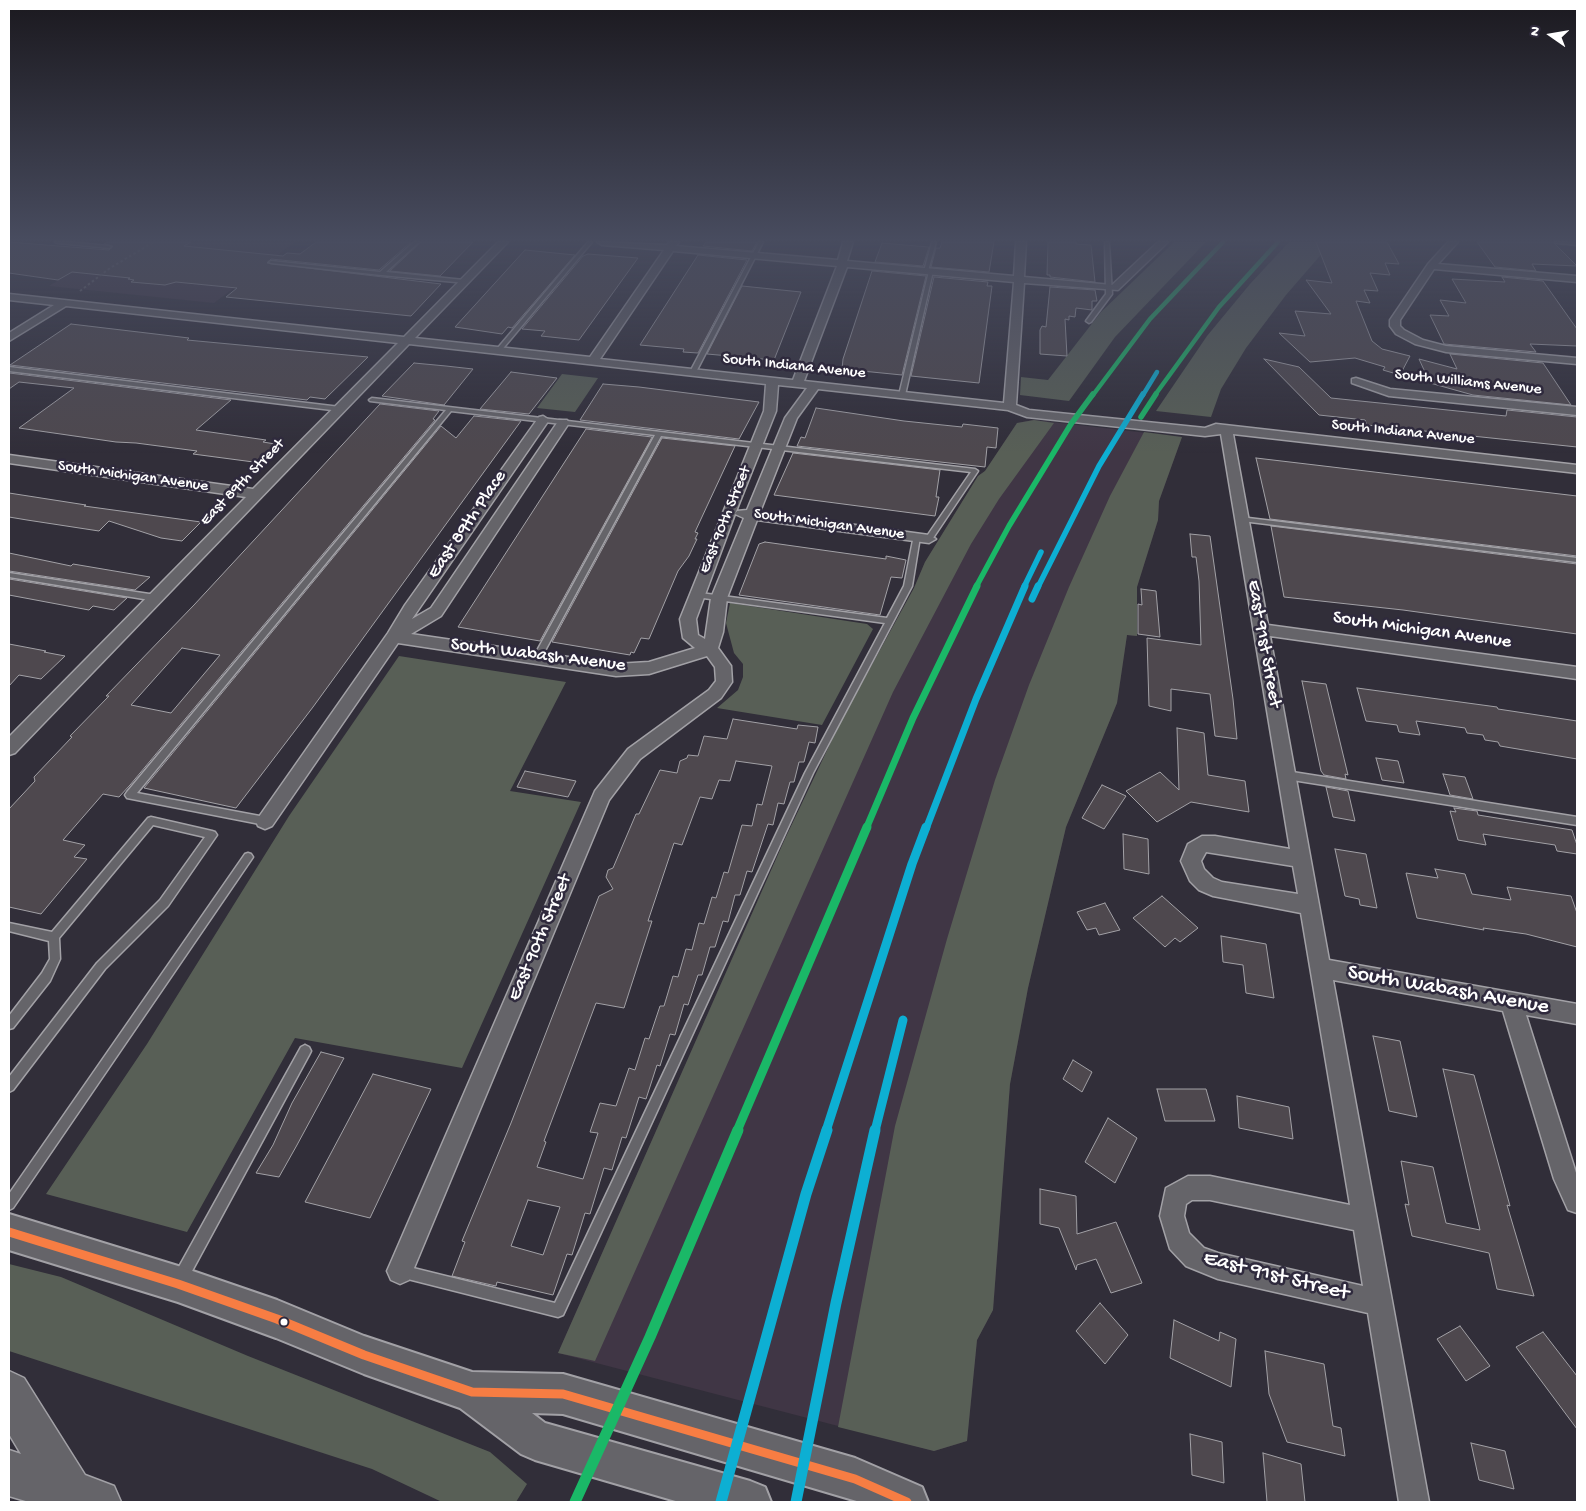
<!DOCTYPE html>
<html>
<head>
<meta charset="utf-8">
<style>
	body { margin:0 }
	#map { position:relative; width:1586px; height:1511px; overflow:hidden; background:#312e39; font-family:"Gochi Hand",sans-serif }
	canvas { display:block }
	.frame { position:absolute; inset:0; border:10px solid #fff; pointer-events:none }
	.north { position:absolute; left:1526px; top:10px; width:50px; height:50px; -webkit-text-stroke:4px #2f2a3d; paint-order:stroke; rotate:283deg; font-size:14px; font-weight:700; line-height:20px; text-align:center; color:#fff }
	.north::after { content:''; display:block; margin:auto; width:18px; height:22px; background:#fff; clip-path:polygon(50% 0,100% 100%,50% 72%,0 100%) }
</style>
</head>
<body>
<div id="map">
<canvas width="1586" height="1511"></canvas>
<div class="frame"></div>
<div class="north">N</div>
</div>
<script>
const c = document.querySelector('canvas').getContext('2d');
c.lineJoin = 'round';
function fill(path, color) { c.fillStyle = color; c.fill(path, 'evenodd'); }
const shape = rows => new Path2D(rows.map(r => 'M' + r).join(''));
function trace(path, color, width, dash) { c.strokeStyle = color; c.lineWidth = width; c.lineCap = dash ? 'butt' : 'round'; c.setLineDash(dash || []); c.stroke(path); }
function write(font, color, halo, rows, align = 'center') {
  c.font = font + ' "Gochi Hand",sans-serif'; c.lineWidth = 5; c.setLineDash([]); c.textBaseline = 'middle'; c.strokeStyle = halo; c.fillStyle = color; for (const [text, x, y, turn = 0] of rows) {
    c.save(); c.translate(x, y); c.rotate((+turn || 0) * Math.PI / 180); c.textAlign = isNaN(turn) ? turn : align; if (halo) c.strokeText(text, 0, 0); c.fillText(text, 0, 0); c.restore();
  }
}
fill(shape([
	[120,242,295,242,214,303,49,286],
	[1034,420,1182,437,1159,501,1158,520,1137,587,1137,636,1127,635,1117,703,1066,827,1028,988,1010,1084,993,1310,977,1340,967,1441,934,1451,558,1353,784,841,840,723,914,588,925,562,978,476,985,471,1017,423]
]), '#403645');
fill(shape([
	[1174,242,1206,242,1115,337,1069,401,1020,395,1021,377,1048,380,1101,312],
	[1289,242,1332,242,1286,295,1246,348,1221,389,1211,417,1156,411,1207,336,1250,284],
	[562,374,598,378,575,412,537,408],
	[1034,420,1054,423,999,499,971,544,893,692,595,1361,558,1353,784,841,840,723,914,588,925,562,978,476,985,471,1017,423],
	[1144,432,1182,437,1159,501,1158,520,1137,587,1137,636,1127,635,1117,703,1066,827,1028,988,1010,1084,993,1310,977,1340,967,1441,934,1451,838,1427,895,1126,947,939,995,780,1029,685,1069,587,1110,496],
	[730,603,867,624,873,629,822,725,717,708,738,690,743,677,743,664,734,653,726,623],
	[399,656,566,682,510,791,581,802,462,1068,295,1038,187,1232,46,1194,147,1044,289,816],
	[9,1264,61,1277,248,1356,490,1452,527,1484,516,1502,442,1502,372,1469,9,1351]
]), '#585f56');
const building = shape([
	[9,242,109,250,113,246,104,244,107,242,191,242,184,246,283,256,287,253,300,254,316,242,411,242,379,270,271,259,267,263,441,284,411,316,226,297,237,288,176,282,165,285,131,282,134,280,128,279,130,278,72,272,58,280,9,273,9,242],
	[421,242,473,242,440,276,390,271,421,242],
	[706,242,757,242,752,251,703,246,706,242],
	[942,242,994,242,989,272,931,267,936,248,940,248,942,242],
	[1048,242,1076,242,1076,244,1091,245,1095,282,1050,277,1050,275,1047,275,1048,242],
	[1316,242,1387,242,1399,264,1385,263,1390,275,1370,273,1378,291,1364,290,1370,303,1356,301,1372,341,1382,349,1410,356,1400,375,1383,370,1385,367,1355,358,1310,362,1279,333,1305,336,1295,311,1331,314,1306,280,1332,283,1316,242],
	[1477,242,1553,242,1577,266,1532,264,1536,271,1495,267,1477,242],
	[882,243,929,247,923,266,875,262,882,243],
	[525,250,575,255,512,328,508,327,502,334,455,327,525,250],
	[588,254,638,258,579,340,541,336,545,331,522,329,583,256,588,254],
	[698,255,747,260,698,353,683,352,684,349,640,345,698,255],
	[872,271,926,276,902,375,842,369,843,359,872,271],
	[934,277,988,282,987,286,992,286,979,383,911,376,934,277],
	[1502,277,1543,281,1577,329,1577,346,1530,344,1536,352,1444,344,1430,315,1449,316,1440,300,1466,303,1452,279,1505,282,1502,277],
	[742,286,801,292,774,360,707,354,742,286],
	[1050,287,1095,290,1097,301,1092,301,1092,310,1076,308,1075,317,1069,316,1069,320,1065,319,1067,356,1040,354,1040,330,1042,326,1046,327,1050,287],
	[71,324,189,338,187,340,368,357,325,399,310,397,307,400,10,365,71,324],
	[1450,354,1543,363,1571,405,1473,395,1430,383,1419,359,1457,369,1450,354],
	[1264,359,1299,367,1331,398,1506,416,1507,410,1577,417,1577,447,1367,425,1365,420,1319,415,1264,359],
	[414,363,446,366,473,369,444,405,382,396,414,363],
	[511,372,557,378,529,414,480,409,511,372],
	[9,373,231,400,196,430,266,440,263,442,275,444,271,448,275,449,261,463,193,454,197,451,136,443,116,442,19,428,74,388,19,382,9,389,9,373],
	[603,384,639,387,759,402,739,439,580,420,603,384],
	[380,404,439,411,433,419,435,420,130,785,119,797,103,794,63,840,85,845,74,857,87,859,41,914,9,907,9,809,35,781,34,777,72,737,70,736,109,696,106,696,194,605,380,404],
	[182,648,220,655,171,713,131,705,182,648],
	[816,408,904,421,962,427,963,424,998,428,996,448,987,447,985,467,797,446,801,437,805,438,816,408],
	[474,416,521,421,313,707,236,808,144,788,441,426,456,438,474,416],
	[586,429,652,437,540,641,458,627,586,429],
	[662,438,735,446,701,519,695,532,698,533,695,539,697,539,689,556,678,571,649,639,641,638,634,653,631,652,630,655,552,642,662,438],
	[793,453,940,470,936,497,939,497,935,516,774,495,793,453],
	[1256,458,1577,496,1577,556,1270,519,1256,458],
	[9,493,86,505,84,506,201,522,182,541,161,538,109,521,99,531,27,520,9,517,9,493],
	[1271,526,1577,564,1577,634,1403,610,1284,597,1271,526],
	[1190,534,1210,536,1233,699,1237,739,1215,736,1210,694,1171,689,1171,711,1149,706,1147,638,1201,645,1199,581,1196,557,1192,557,1190,534],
	[765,542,886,559,886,556,906,560,902,578,891,577,880,615,739,595,759,544,765,542],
	[9,553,71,566,73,564,150,577,135,590,9,571,9,553],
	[9,579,127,598,114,610,93,606,89,610,9,595,9,579],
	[1141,589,1156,591,1160,637,1138,634,1138,604,1142,605,1141,589],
	[9,644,46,651,44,652,65,656,41,679,19,675,9,686,9,644],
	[1302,681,1326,684,1348,775,1345,774,1346,779,1324,775,1321,771,1302,681],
	[1357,688,1497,707,1498,709,1577,721,1577,759,1500,746,1498,742,1485,740,1483,735,1467,733,1465,728,1416,721,1420,735,1399,732,1397,725,1366,721,1357,688],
	[733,719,797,729,798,725,818,727,815,743,809,742,804,762,799,762,794,782,790,782,784,804,778,803,773,825,768,824,752,872,747,871,740,895,735,895,728,922,723,921,715,947,710,947,702,975,698,975,688,1005,684,1004,675,1035,670,1034,660,1066,657,1065,646,1099,639,1097,626,1138,622,1137,612,1170,604,1168,590,1214,585,1213,572,1255,567,1254,553,1295,497,1282,496,1286,452,1276,465,1242,462,1241,511,1123,599,896,613,889,606,877,608,870,613,868,636,814,639,814,660,770,677,773,680,761,687,758,688,755,698,756,704,736,727,739,733,719],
	[736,761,772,766,762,805,757,804,752,826,742,825,728,873,724,872,716,898,712,897,704,924,699,923,692,950,686,949,678,977,673,976,664,1006,660,1006,649,1039,645,1038,635,1070,629,1068,616,1106,600,1103,590,1132,598,1133,583,1179,537,1167,546,1142,544,1141,596,1003,624,1008,652,921,648,921,674,843,682,845,700,797,712,799,719,780,730,781,736,761],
	[528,1200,560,1207,543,1255,511,1246,528,1200],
	[1177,728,1204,733,1208,775,1245,781,1249,812,1191,802,1157,822,1126,791,1160,772,1179,790,1177,728],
	[1376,758,1398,761,1404,783,1382,780,1376,758],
	[525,771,576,781,568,797,517,787,525,771],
	[1443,774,1465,777,1473,799,1450,795,1443,774],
	[1102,785,1126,796,1104,829,1082,818,1102,785],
	[1326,787,1348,791,1355,821,1333,817,1326,787],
	[1454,808,1477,811,1478,815,1572,830,1577,845,1577,854,1557,851,1555,845,1483,834,1486,845,1458,840,1450,811,1456,812,1454,808],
	[1123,834,1148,839,1149,874,1124,869,1123,834],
	[1335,849,1366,854,1377,908,1360,905,1359,899,1345,896,1335,849],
	[1435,869,1465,874,1472,894,1511,900,1507,887,1571,896,1577,913,1577,947,1526,934,1483,928,1484,930,1417,918,1406,873,1438,878,1435,869],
	[1162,896,1198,928,1180,942,1175,938,1165,947,1133,918,1162,896],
	[1105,903,1120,930,1099,935,1096,928,1087,930,1077,912,1105,903],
	[1221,936,1266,944,1274,998,1246,993,1243,965,1223,962,1221,936],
	[1373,1036,1400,1041,1417,1117,1389,1111,1373,1036],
	[321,1052,344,1058,297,1145,279,1177,256,1173,273,1145,292,1103,321,1052],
	[1073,1060,1092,1072,1082,1092,1063,1079,1073,1060],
	[1443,1069,1474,1075,1510,1206,1507,1205,1534,1296,1497,1289,1489,1253,1412,1236,1405,1204,1409,1205,1401,1161,1433,1167,1446,1223,1480,1230,1443,1069],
	[373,1074,431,1089,370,1218,305,1202,373,1074],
	[1157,1089,1206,1089,1215,1121,1165,1121,1157,1089],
	[1237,1096,1289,1107,1293,1139,1239,1128,1237,1096],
	[1108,1118,1137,1138,1115,1183,1085,1162,1108,1118],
	[1040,1189,1076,1196,1077,1234,1116,1222,1142,1283,1111,1293,1096,1259,1077,1265,1076,1270,1059,1228,1040,1224,1040,1189],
	[1100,1303,1128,1335,1105,1364,1076,1331,1100,1303],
	[1174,1320,1219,1341,1220,1332,1236,1339,1231,1387,1170,1358,1174,1320],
	[1460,1326,1490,1366,1466,1381,1437,1339,1460,1326],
	[1543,1332,1577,1376,1577,1429,1516,1347,1543,1332],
	[1265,1351,1324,1364,1333,1426,1341,1428,1345,1456,1287,1442,1269,1394,1265,1351],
	[1190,1434,1222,1442,1224,1483,1192,1475,1190,1434],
	[1471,1443,1505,1451,1514,1489,1479,1480,1471,1443],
	[1263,1453,1301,1464,1305,1502,1267,1502,1263,1453]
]);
fill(building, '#4e484e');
trace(building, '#a2a1a6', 1);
const lane = shape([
	[55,242,69,242,109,246,111,247,109,248,57,243,55,242],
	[414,242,419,242,386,272,464,280,466,281,466,283,381,275,271,263,269,262,271,261,380,272,414,242],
	[588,242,592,242,500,352,496,352,496,350,588,242],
	[759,242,763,242,696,372,691,373,690,372,759,242],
	[932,242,936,242,928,271,926,272,924,271,932,242],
	[1105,242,1109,242,1112,294,1091,322,1089,323,1086,321,1106,294,1105,242],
	[1555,242,1577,243,1577,245,1557,243,1555,242],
	[931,270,933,271,905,395,902,397,899,395,929,271,931,270],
	[9,367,340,407,343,409,340,411,9,371,9,367],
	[372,398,975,469,978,471,931,541,929,541,925,539,971,472,661,436,541,658,537,661,533,658,655,435,451,411,137,793,265,817,268,818,270,821,268,824,265,825,127,798,125,795,127,792,446,410,370,401,369,400,372,398],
	[1240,517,1577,558,1577,562,1242,521,1240,521,1240,517],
	[914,535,916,535,920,537,912,586,813,773,563,1315,558,1317,396,1276,395,1271,396,1266,401,1265,555,1303,805,773,885,623,696,597,693,596,692,594,693,592,887,618,904,586,914,535],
	[9,573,156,595,160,598,156,601,9,577,9,573],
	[1286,771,1577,817,1577,825,1286,779,1283,778,1282,775,1283,772,1286,771],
	[151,817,212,831,215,832,217,835,168,906,105,969,13,1090,9,1092,9,1077,97,963,160,900,205,837,153,825,59,938,60,959,50,981,13,1028,9,1029,9,1016,42,973,50,959,49,941,9,931,9,923,52,932,148,818,151,817],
	[248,853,251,854,253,857,251,860,13,1208,9,1210,9,1194,245,854,248,853],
	[305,1045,309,1047,311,1051,309,1055,185,1284,180,1285,175,1284,174,1279,175,1274,301,1047,305,1045]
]);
const street = shape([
	[498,242,508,242,415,338,590,357,664,250,602,245,597,242,667,245,669,242,679,242,676,246,838,260,843,242,853,242,847,261,1014,276,1016,242,1026,242,1024,277,1112,285,1158,242,1168,242,1118,290,1024,283,1016,405,1029,410,1205,428,1216,424,1577,465,1577,473,1233,434,1268,625,1577,667,1577,679,1270,636,1329,960,1577,1004,1577,1024,1526,1015,1577,1176,1577,1213,1568,1210,1554,1179,1503,1011,1333,980,1429,1502,1399,1502,1368,1313,1218,1279,1186,1266,1170,1249,1160,1216,1166,1188,1188,1176,1210,1176,1350,1205,1301,913,1213,896,1199,890,1190,881,1181,861,1188,844,1202,836,1215,836,1290,849,1221,434,1205,436,1027,417,1008,410,818,389,797,418,760,512,929,535,936,539,929,543,757,520,727,598,723,632,718,648,731,666,732,682,721,698,640,759,609,800,409,1280,400,1284,391,1280,387,1271,391,1262,595,791,628,749,709,690,716,681,715,667,707,656,649,674,616,676,398,643,272,826,265,829,258,826,256,821,388,633,405,605,539,417,543,416,549,420,412,619,431,608,559,420,567,420,569,423,441,616,411,634,616,664,649,662,695,648,683,638,680,619,764,411,766,384,409,344,15,753,9,755,9,737,246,497,9,463,9,455,253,489,398,343,66,306,9,341,9,333,54,305,9,300,9,294,404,337,498,242],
	[673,251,837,266,793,380,600,359,673,251],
	[847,267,1014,282,1004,403,804,381,847,267],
	[778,385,807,388,785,418,747,510,737,511,735,514,776,411,778,385],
	[735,514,744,518,711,598,705,639,698,635,696,619,735,514],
	[1206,852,1293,866,1298,894,1222,882,1213,878,1204,869,1201,861,1206,852],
	[1192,1200,1210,1200,1354,1230,1363,1286,1218,1253,1204,1248,1189,1233,1184,1216,1186,1204,1192,1200],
	[1448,242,1458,242,1438,264,1577,276,1577,282,1434,269,1400,320,1400,326,1404,330,1423,340,1446,346,1577,358,1577,364,1446,352,1415,344,1396,334,1390,326,1390,320,1428,264,1448,242],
	[1356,378,1390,389,1577,407,1577,415,1389,396,1352,383,1352,379,1356,378]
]);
const secondary = shape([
	[9,1214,178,1266,277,1300,364,1336,472,1372,563,1374,855,1458,922,1487,928,1502,860,1502,563,1414,532,1413,545,1423,750,1481,765,1487,771,1502,679,1502,535,1460,521,1454,460,1408,364,1374,276,1338,178,1302,9,1250,9,1214]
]);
const highway = shape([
	[9,1371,24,1378,85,1475,114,1486,121,1502,29,1502,9,1496,9,1450,21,1454,9,1434,9,1371]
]);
trace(lane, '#a2a1a6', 3);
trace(street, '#a2a1a6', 3);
trace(secondary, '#a2a1a6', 4);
trace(highway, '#a2a1a6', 3);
trace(shape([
	[80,291,110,268,154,242]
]), '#6d6b71', 2, [2.5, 2.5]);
fill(lane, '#656469');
fill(street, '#656469');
fill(secondary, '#656469');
fill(highway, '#656469');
trace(shape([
	[9,1232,178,1284,277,1319,364,1355,472,1392,563,1394,855,1479,907,1502]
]), '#f77d43', 9);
trace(shape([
	[1093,395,1150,319,1223,242],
	[1155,395,1219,307,1278,242]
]), '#1ab867', 4.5);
trace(shape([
	[1141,417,1156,394],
	[976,587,1009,526,1071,424,1093,394]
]), '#1ab867', 5.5);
trace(shape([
	[866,829,913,718,977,586]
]), '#1ab867', 7);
trace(shape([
	[737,1131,867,827]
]), '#1ab867', 9);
trace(shape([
	[575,1502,650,1337,738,1130]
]), '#1ab867', 11);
trace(shape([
	[1143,395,1157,372]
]), '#0dafd3', 4.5);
trace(shape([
	[1024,587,1041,552],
	[1038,587,1099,466,1143,394]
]), '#0dafd3', 5.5);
trace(shape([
	[1032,599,1038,586],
	[926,829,976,699,1025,586]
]), '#0dafd3', 7);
trace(shape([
	[826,1131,912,864,926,827],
	[875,1131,903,1020]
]), '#0dafd3', 9);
trace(shape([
	[721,1502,806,1194,827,1130],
	[796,1502,836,1303,875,1130]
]), '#0dafd3', 11);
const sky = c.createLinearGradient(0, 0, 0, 453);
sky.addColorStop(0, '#1b191f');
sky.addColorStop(0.53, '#484c5f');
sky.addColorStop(1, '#484c5f00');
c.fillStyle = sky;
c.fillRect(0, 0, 1586, 453);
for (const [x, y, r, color] of [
	[284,1322,4.5,"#fff"]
]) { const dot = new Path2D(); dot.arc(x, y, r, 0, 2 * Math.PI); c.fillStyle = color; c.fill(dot); trace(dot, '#2f2a3d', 2); }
write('16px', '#fff', '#2f2a3d', [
	["South Indiana Avenue",794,367,6],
	["South Williams Avenue",1468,383,6],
	["South Indiana Avenue",1403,433,6],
	["South Michigan Avenue",133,477,8],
	["East 89th Street",243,483,-46],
	["East 90th Street",726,520,-68],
	["South Michigan Avenue",829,525,8]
]);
write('19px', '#fff', '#2f2a3d', [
	["East 89th Place",468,525,-56],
	["South Michigan Avenue",1422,631,8],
	["East 91st Street",1263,644,80],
	["South Wabash Avenue",538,656,7],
	["East 90th Street",541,938,-67]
]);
write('22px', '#fff', '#2f2a3d', [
	["South Wabash Avenue",1448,991,10],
	["East 91st Street",1276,1277,14]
]);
</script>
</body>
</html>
